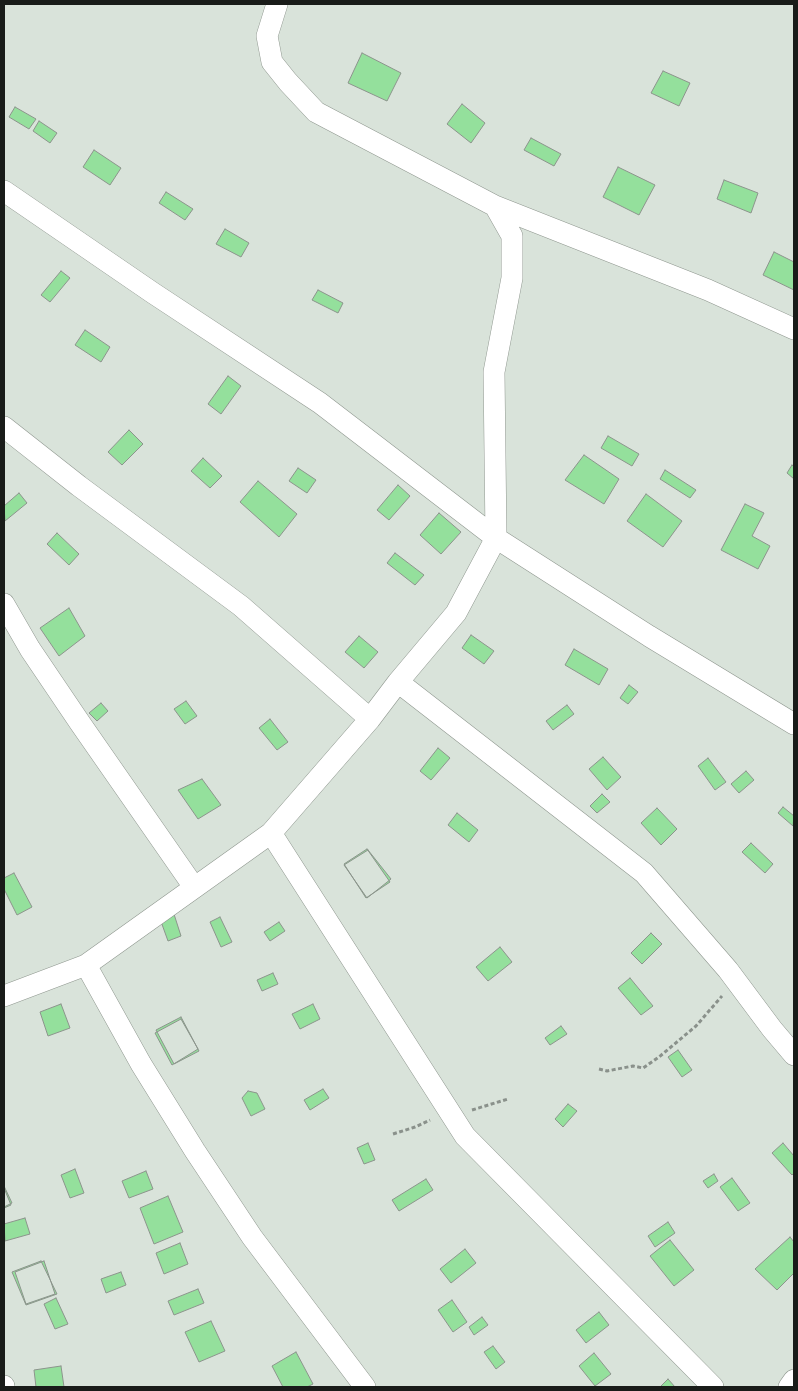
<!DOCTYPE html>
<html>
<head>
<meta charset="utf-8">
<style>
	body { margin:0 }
	#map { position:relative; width:798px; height:1391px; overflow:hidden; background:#d9e3da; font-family:"PT Serif",serif }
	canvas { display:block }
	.frame { position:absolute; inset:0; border:5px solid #191c19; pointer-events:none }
</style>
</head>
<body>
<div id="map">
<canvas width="798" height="1391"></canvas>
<div class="frame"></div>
</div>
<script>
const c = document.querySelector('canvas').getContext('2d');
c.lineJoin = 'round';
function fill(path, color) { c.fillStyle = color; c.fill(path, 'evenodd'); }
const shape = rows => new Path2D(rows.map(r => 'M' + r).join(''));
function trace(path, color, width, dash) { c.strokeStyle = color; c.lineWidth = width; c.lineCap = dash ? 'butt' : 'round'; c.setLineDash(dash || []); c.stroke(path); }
const building = shape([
	[362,53,401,73,387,101,348,83,362,53],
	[663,71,690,83,679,106,651,93,663,71],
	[462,104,485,123,471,143,447,124,462,104],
	[15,107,36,119,29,129,9,117,15,107],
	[39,121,57,133,50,143,33,131,39,121],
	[531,138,561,154,554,166,524,150,531,138],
	[94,150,121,168,110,185,83,167,94,150],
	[618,167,655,185,639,215,603,197,618,167],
	[724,180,758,193,751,213,717,199,724,180],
	[166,192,193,209,185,220,159,203,166,192],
	[225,229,249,243,241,257,216,244,225,229],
	[774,252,794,262,794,290,763,275,774,252],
	[61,271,70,278,50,302,41,295,61,271],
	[318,290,343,303,338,313,312,300,318,290],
	[85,330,110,347,101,362,75,345,85,330],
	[228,376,241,386,221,414,208,404,228,376],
	[129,430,143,444,122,465,108,452,129,430],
	[608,436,639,454,632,466,601,448,608,436],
	[584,455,619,479,604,504,565,480,584,455],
	[203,458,222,476,210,488,191,471,203,458],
	[792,465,794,467,794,479,787,473,792,465],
	[298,468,316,480,307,493,289,481,298,468],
	[665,470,696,490,690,498,660,479,665,470],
	[258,481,297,514,279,537,240,502,258,481],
	[398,485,410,496,389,520,377,510,398,485],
	[19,493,27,503,5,521,4,506,19,493],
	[646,494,682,521,663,547,627,521,646,494],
	[745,504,764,513,752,536,770,546,758,569,721,550,745,504],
	[439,513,461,532,441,554,420,535,439,513],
	[57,533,79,554,69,565,47,544,57,533],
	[395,553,424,575,415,585,387,563,395,553],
	[69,608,85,636,59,656,40,628,69,608],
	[471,635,494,651,484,664,462,648,471,635],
	[359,636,378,652,364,668,345,652,359,636],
	[574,649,608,669,599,685,565,665,574,649],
	[629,685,638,692,628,704,620,698,629,685],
	[186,701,197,716,185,724,174,709,186,701],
	[101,703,108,711,97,721,89,713,101,703],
	[567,705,574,714,553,730,546,721,567,705],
	[270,719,288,742,277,750,259,728,270,719],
	[438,748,450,758,431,780,420,771,438,748],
	[603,757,621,777,607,790,589,769,603,757],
	[708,758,726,782,715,790,698,766,708,758],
	[746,771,754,780,739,793,731,784,746,771],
	[202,779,221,805,198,819,178,790,202,779],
	[602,794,610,802,597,813,590,806,602,794],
	[783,807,794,816,793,826,778,813,783,807],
	[657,808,677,829,661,845,641,823,657,808],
	[457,813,478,830,469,842,448,825,457,813],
	[751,843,773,864,765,873,742,852,751,843],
	[367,849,390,882,366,898,344,864,367,849],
	[368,850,391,879,367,898,344,865,368,850],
	[14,873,32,907,17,915,4,889,4,878,14,873],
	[173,911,181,936,168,941,159,916,173,911],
	[220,917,232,942,221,947,210,922,220,917],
	[279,922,285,931,270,941,264,932,279,922],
	[651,933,662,944,642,964,631,953,651,933],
	[500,947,512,962,488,981,476,967,500,947],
	[273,973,278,984,262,991,257,980,273,973],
	[630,978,653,1006,641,1015,618,988,630,978],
	[61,1004,70,1028,48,1036,40,1012,61,1004],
	[313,1004,320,1019,300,1029,292,1014,313,1004],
	[181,1017,199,1051,174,1064,156,1030,181,1017],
	[181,1019,198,1049,172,1065,155,1033,181,1019],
	[561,1026,567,1034,550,1045,545,1038,561,1026],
	[678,1050,692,1070,682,1077,668,1057,678,1050],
	[323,1089,329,1098,310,1110,304,1100,323,1089],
	[248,1091,257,1093,265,1109,251,1116,242,1098,248,1091],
	[568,1104,577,1111,563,1127,555,1119,568,1104],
	[368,1143,375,1160,364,1164,357,1148,368,1143],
	[783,1143,794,1156,794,1173,792,1175,772,1153,783,1143],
	[75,1169,84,1193,70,1198,61,1175,75,1169],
	[146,1171,153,1189,129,1198,122,1181,146,1171],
	[714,1174,718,1181,708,1188,703,1181,714,1174],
	[732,1178,750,1203,738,1211,720,1187,732,1178],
	[426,1179,433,1190,399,1211,392,1200,426,1179],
	[4,1186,12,1203,4,1207,4,1186],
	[4,1188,11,1205,4,1208,4,1188],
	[168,1196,183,1232,154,1244,140,1208,168,1196],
	[25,1218,30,1234,5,1241,4,1224,25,1218],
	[668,1222,675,1233,655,1247,648,1236,668,1222],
	[790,1237,794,1242,794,1273,777,1290,755,1269,790,1237],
	[670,1240,694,1270,674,1286,650,1256,670,1240],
	[180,1243,188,1264,164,1274,156,1253,180,1243],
	[465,1249,476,1263,451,1283,440,1269,465,1249],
	[41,1261,57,1294,26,1305,12,1272,41,1261],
	[44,1261,55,1294,26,1304,15,1272,44,1261],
	[121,1272,126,1285,106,1293,101,1279,121,1272],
	[198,1289,204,1303,174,1315,168,1301,198,1289],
	[56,1298,68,1324,55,1329,44,1304,56,1298],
	[452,1300,467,1322,453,1332,438,1310,452,1300],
	[599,1312,609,1325,586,1343,576,1330,599,1312],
	[482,1317,488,1325,474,1335,469,1327,482,1317],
	[211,1321,225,1351,199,1362,185,1332,211,1321],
	[493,1346,505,1362,496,1369,484,1352,493,1346],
	[296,1352,313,1384,307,1387,283,1387,272,1366,296,1352],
	[594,1353,611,1374,595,1386,579,1366,594,1353],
	[61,1366,64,1387,36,1387,34,1370,61,1366],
	[668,1379,675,1387,660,1387,668,1379]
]);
fill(building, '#94e09c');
trace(building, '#8c948c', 1);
const minor = shape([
	[277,4,267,36,272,62,288,82,316,112,495,206,708,290,794,329],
	[4,191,153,293,320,403,496,538,649,636,794,724],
	[4,427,79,486,241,606,370,719],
	[4,604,30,649,80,723,194,887],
	[398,682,644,873,728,970,772,1029,794,1055],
	[271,833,465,1136,713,1387],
	[86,965,141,1064,195,1151,252,1237,365,1387],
	[4,996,86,965,271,833,370,719,398,682,456,613,496,538,494,372,512,278,512,236,495,206],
	[4,1386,4,1387],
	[789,1387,794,1380]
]);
trace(minor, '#8f978f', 22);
trace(shape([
	[599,1069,607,1071,633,1066,643,1068,659,1057,696,1026,722,996],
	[472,1110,508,1099],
	[393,1134,415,1127,430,1120]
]), '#8a918b', 3, [4, 2.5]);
trace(minor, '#fff', 21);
</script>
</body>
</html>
